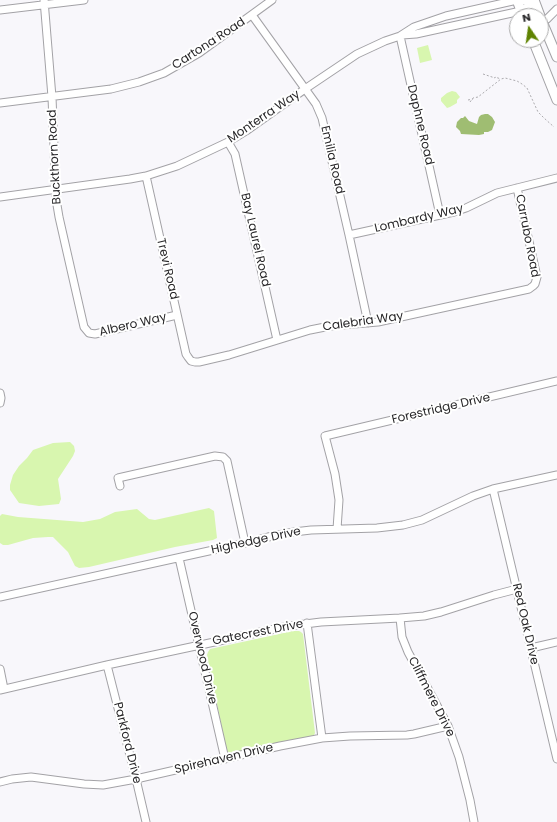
<!DOCTYPE html>
<html>
<head>
<meta charset="utf-8">
<style>
	body { margin:0 }
	#map { position:relative; width:557px; height:822px; overflow:hidden; background:#f8f7fb; font-family:Poppins,sans-serif }
	canvas { display:block }
	.north { position:absolute; left:509px; top:8px; width:40px; height:40px; box-sizing:border-box; background:#fff; border:1px solid #a9a9a9; border-radius:50%; rotate:347deg; font-size:11px; font-weight:700; line-height:16px; text-align:center; color:#282729 }
	.north::after { content:''; display:block; margin:auto; width:14px; height:18px; background:#5f8301; clip-path:polygon(50% 0,100% 100%,50% 72%,0 100%) }
</style>
</head>
<body>
<div id="map">
<canvas width="557" height="822"></canvas>
<div class="north">N</div>
</div>
<script>
const c = document.querySelector('canvas').getContext('2d');
c.lineJoin = 'round';
function fill(path, color) { c.fillStyle = color; c.fill(path, 'evenodd'); }
const shape = rows => new Path2D(rows.map(r => 'M' + r).join(''));
function trace(path, color, width, dash) { c.strokeStyle = color; c.lineWidth = width; c.lineCap = dash ? 'butt' : 'round'; c.setLineDash(dash || []); c.stroke(path); }
function write(font, color, halo, rows, align = 'center') {
  c.font = font + ' Poppins,sans-serif'; c.lineWidth = 4; c.setLineDash([]); c.textBaseline = 'middle'; c.strokeStyle = halo; c.fillStyle = color; for (const [text, x, y, turn = 0] of rows) {
    c.save(); c.translate(x, y); c.rotate((+turn || 0) * Math.PI / 180); c.textAlign = isNaN(turn) ? turn : align; if (halo) c.strokeText(text, 0, 0); c.fillText(text, 0, 0); c.restore();
  }
}
fill(shape([
	[428,45,432,60,420,63,417,48],
	[452,91,456,92,460,97,457,100,457,103,450,107,447,108,441,101,441,98,447,93],
	[70,442,74,446,75,451,73,456,58,479,61,499,59,504,39,506,19,503,10,490,10,485,13,475,19,466,27,458,33,450,53,443],
	[209,508,214,511,217,538,213,540,175,547,89,567,79,568,75,566,68,552,53,537,48,537,33,538,8,545,3,545,0,543,0,516,2,514,18,517,83,522,100,519,115,512,137,509,149,519,155,520],
	[293,631,299,631,301,632,303,634,315,733,314,735,311,737,238,752,230,753,227,751,225,743,207,655,208,652,210,649]
]), '#d8f6af');
fill(shape([
	[485,114,488,114,492,117,495,122,492,130,488,132,484,132,484,134,479,135,461,134,460,131,456,127,457,122,461,118,463,118,465,116,469,121,477,124,479,117,481,115]
]), '#9fbd72');
const minor = shape([
	[44,0,52,97,56,199,59,217,84,327,89,333,95,334,177,315],
	[0,10,84,0],
	[252,15,316,104,322,118,349,235,368,323],
	[541,21,547,19,557,9],
	[402,35,416,34,521,11,534,2],
	[400,36,440,215],
	[0,103,111,89,139,82,164,73,199,53,272,0],
	[228,142,235,154,277,340],
	[146,176,186,354,188,357,191,361,195,362,199,362,229,355,310,330,330,326,378,322,529,289,533,286,535,284,537,277,517,188],
	[0,197,130,179,146,176,177,166,228,142,246,131,305,89,357,54,385,41,400,36,414,27,446,16,517,0,535,2],
	[349,235,454,212,466,208,497,193,557,178],
	[0,393,1,398,0,403],
	[120,486,118,478,215,456,223,457,227,461,245,543],
	[493,489,557,759],
	[337,529,339,500,335,474,325,436,557,381],
	[179,558,225,759],
	[0,597,245,543,268,537,294,532,311,530,377,528,403,525,422,520,473,496,493,489,557,475],
	[400,618,402,637,408,652,448,726,459,757,470,800,474,822],
	[307,623,322,738],
	[531,648,557,642],
	[107,665,136,779,146,822],
	[0,669,4,689],
	[0,690,107,665,289,626,321,622,400,618,424,616,441,612,494,595,517,589],
	[0,782,12,779,31,777,84,784,103,785,136,779,280,746,322,738,350,736,407,735,414,734,448,726]
]);
const tertiary = shape([
	[517,0,523,16],
	[534,0,540,16],
	[541,19,557,57],
	[533,40,557,100]
]);
trace(minor, '#a3a2a6', 9);
trace(tertiary, '#a3a2a6', 11);
trace(shape([
	[483,74,495,78,495,77,501,79],
	[468,100,473,99],
	[470,102,473,98,478,97,501,79,505,78,517,81,522,84,527,88,538,112,544,118,554,127]
]), '#abaaad', 1, [2, 2]);
trace(minor, '#fff', 7);
trace(tertiary, '#fff', 9);
write('12px', '#282729', '#fff', [
	["Cartona Road",209,44,-33],
	["Monterra Way",264,117,-34],
	["Daphne Road",420,125,77],
	["Buckthorn Road",55,157,-93],
	["Emilia Road",332,160,77],
	["Lombardy Way",419,219,-13],
	["Carrubo Road",527,236,79],
	["Bay Laurel Road",255,240,77],
	["Trevi Road",167,269,77],
	["Calebria Way",363,322,-8],
	["Albero Way",133,325,-13],
	["Forestridge Drive",441,409,-13],
	["Highedge Drive",256,541,-12],
	["Red Oak Drive",525,624,77],
	["Gatecrest Drive",258,633,-11],
	["Overwood Drive",202,658,77],
	["Cliffmere Drive",431,697,63],
	["Parkford Drive",127,743,76],
	["Spirehaven Drive",224,759,-13]
]);
</script>
</body>
</html>
